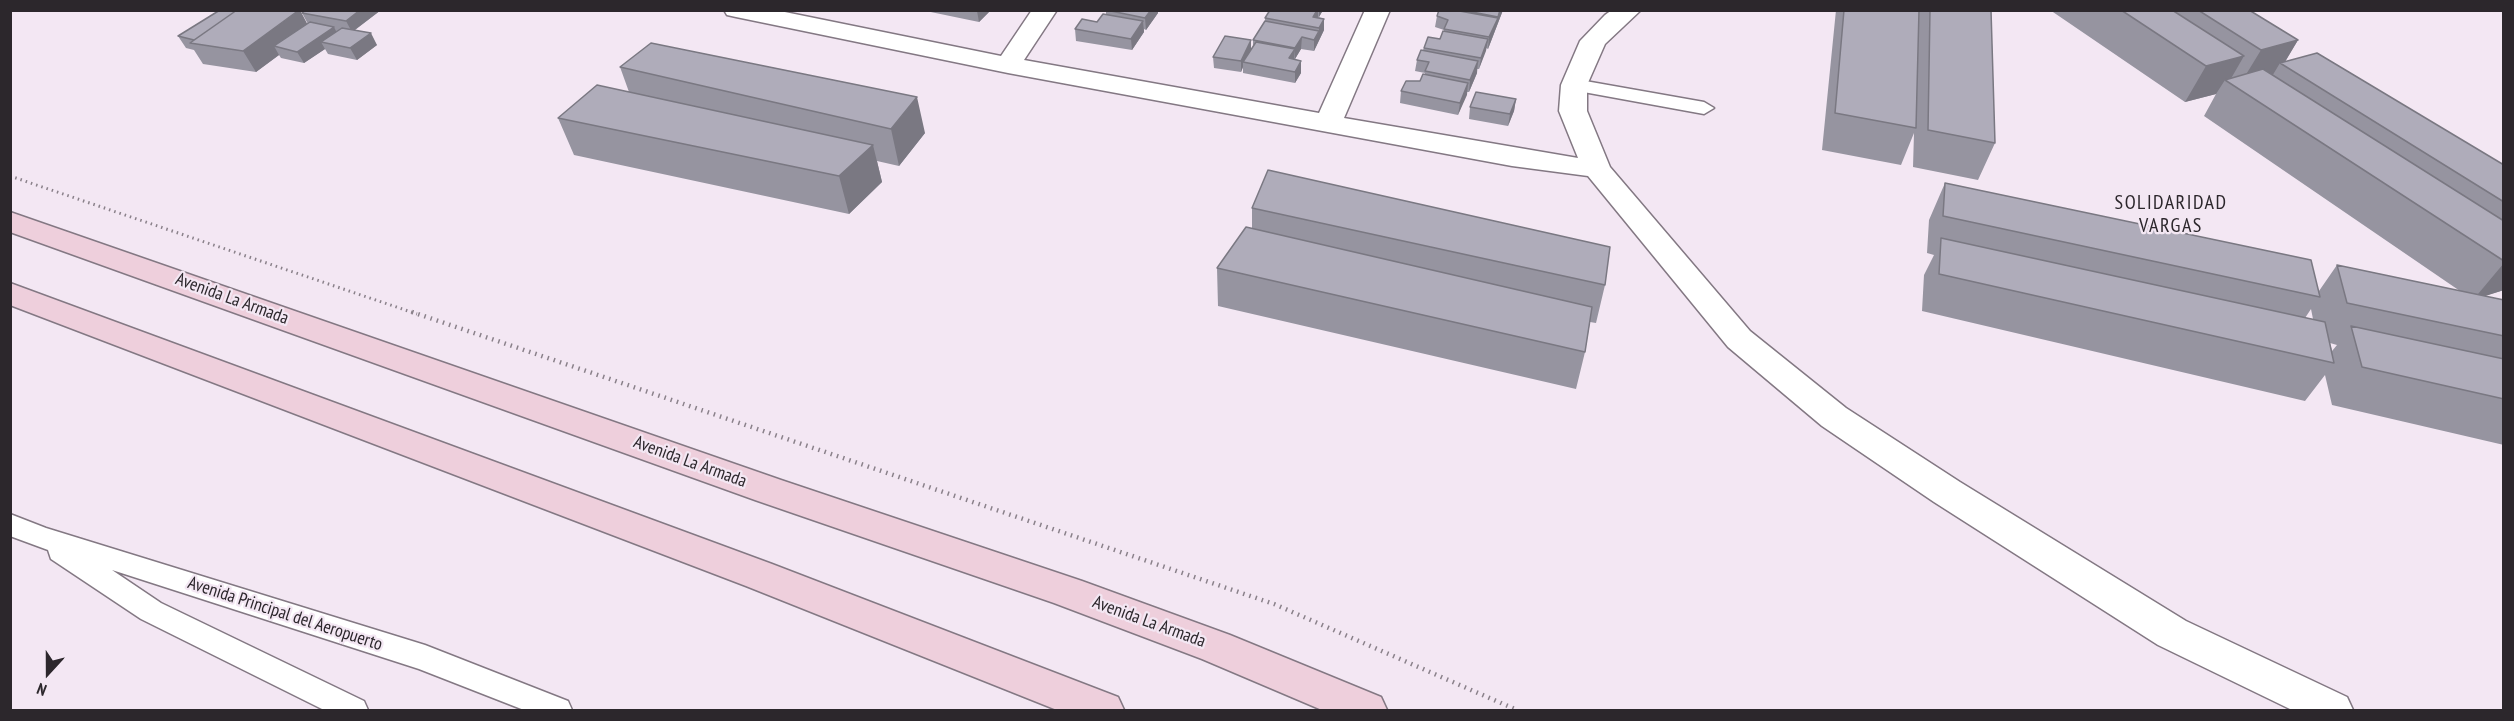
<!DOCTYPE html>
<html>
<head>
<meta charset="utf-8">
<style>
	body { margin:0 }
	#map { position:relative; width:2514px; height:721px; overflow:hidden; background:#f3e7f3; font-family:"PT Sans Narrow",sans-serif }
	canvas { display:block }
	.frame { position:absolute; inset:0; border:12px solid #2c272c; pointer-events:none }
	.north { position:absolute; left:18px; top:643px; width:60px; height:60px; -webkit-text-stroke:4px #f3e7f3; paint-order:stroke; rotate:201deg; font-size:16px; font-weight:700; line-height:24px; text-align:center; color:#2c272c }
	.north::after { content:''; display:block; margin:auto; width:21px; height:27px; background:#2c272c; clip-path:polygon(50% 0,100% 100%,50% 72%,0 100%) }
</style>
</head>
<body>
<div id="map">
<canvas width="2514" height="721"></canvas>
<div class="frame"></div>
<div class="north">N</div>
</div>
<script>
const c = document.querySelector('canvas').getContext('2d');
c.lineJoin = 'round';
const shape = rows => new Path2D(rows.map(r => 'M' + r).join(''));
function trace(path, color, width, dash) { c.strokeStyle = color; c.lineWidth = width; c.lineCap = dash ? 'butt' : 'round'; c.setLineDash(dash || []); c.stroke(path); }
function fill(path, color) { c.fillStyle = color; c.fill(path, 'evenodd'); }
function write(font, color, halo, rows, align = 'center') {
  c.font = font + ' "PT Sans Narrow",sans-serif'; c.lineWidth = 4.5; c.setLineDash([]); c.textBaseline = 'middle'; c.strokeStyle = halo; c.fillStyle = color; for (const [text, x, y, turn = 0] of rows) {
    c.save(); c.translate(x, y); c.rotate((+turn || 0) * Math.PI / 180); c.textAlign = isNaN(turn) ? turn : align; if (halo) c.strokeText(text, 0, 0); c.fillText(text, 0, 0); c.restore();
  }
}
const service = shape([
	[1574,79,1704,102,1714,108,1704,114,1567,89,1564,85,1567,81,1574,79],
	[10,514,46,528,425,645,568,701,572,710,524,710,419,669,112,570,161,603,364,701,368,710,324,710,141,619,51,559,48,550,10,536,10,514]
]);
const minor = shape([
	[724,10,775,10,1001,56,1032,10,1057,10,1024,60,1319,113,1365,10,1390,10,1344,118,1578,158,1559,111,1561,85,1580,41,1605,15,1612,10,1641,10,1605,44,1587,85,1587,111,1610,167,1750,331,1846,408,1960,482,2186,621,2347,697,2353,710,2292,710,2158,645,1934,502,1822,426,1728,347,1588,176,1512,166,1008,73,736,17,727,15,724,10]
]);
const secondary = shape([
	[10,212,781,480,1082,581,1230,635,1381,697,1387,710,1322,710,1202,659,1054,603,755,500,10,232,10,212],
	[10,283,772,564,1118,697,1124,710,1057,710,746,586,10,305,10,283]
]);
trace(service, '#837883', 3);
trace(minor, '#837883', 3);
trace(secondary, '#837883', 3);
trace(shape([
	[10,176,417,314]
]), '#8a818a', 3, [1.5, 4]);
trace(shape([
	[412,312,1274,604,1517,710]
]), '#8a818a', 4.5, [1.5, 5]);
fill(service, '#fff');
fill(minor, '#fff');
fill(secondary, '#eecfdc');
fill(shape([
	[381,10,355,30,377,45,357,60,328,54,325,49,304,63,281,58,279,55,256,72,203,64,194,50,186,48,178,36,308,24,302,13],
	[921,10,989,10,989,12,979,22],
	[1103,10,1158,10,1158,13,1146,30,1144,29,1144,32,1132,50,1076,41,1075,29,1097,22,1106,15,1106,11],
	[1270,10,1323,10,1319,17,1318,17,1324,19,1324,30,1314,51,1301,49,1295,59,1301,73,1295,83,1243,73,1243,67,1241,72,1214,68,1213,57,1251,49,1253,47,1253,40,1265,21,1265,18],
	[1439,10,1503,10,1488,49,1486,48,1479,69,1477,69,1477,73,1469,92,1467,92,1458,115,1400,103,1401,91,1420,81,1425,75,1425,73,1415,71,1417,60,1423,50,1424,48,1440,39,1444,32,1444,30,1435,27,1437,16],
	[1836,10,1991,10,1995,143,1978,180,1913,167,1914,133,1901,165,1822,150],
	[2050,10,2249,10,2298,40,2285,62,2504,165,2504,290,2484,296,2504,300,2504,445,2332,405,2325,375,2305,401,1922,311,1924,275,1934,255,1927,253,1929,220,1945,183,2319,291,2337,265,2460,291,2204,116,2216,94,2185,102],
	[2311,309,2313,319,2305,318],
	[2330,343,2337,345,2332,351],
	[620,67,925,133,899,166,877,161,882,182,849,214,574,155,558,118,629,92],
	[1516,99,1514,111,1508,126,1469,119,1470,107],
	[1252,208,1605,285,1596,323,1590,322,1585,352,1576,389,1218,306,1217,268,1252,228]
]), '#9694a0');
fill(shape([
	[299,10,300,10,311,31,274,46,279,55,256,72,243,51],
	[360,10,381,10,352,32,346,21],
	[989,10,989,12,979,22,977,11],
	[1151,10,1158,10,1158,13,1146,30,1145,18],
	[1317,10,1318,10,1318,20,1313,28,1313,17],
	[1319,10,1323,10,1319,17],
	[1500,10,1503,10,1488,49,1489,37],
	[1324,19,1324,30,1314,51,1314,40,1319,32,1319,28],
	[1143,21,1144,32,1132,50,1131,39],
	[334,27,340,39,321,42,325,49,304,63,297,52],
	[371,33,377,45,357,60,350,48],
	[1302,37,1301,49,1295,59,1295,48],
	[1488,39,1486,51,1479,69,1481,58],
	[1251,40,1251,52,1243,62,1243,67,1241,72,1241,61],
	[2298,40,2283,65,2280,63,2271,78,2239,86,2261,50],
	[1295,49,1294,61,1289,58],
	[2244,56,2229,82,2225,80,2216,94,2185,102,2206,66],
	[1301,61,1301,73,1295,83,1295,72],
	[1478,61,1477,73,1469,92,1470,80],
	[1468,83,1467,95,1458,115,1460,103],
	[917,97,925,133,899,166,891,129],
	[1516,99,1514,111,1508,126,1510,114],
	[873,145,882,182,849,214,839,176],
	[2504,263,2504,290,2473,300]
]), '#7a7882');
const building = shape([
	[220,10,237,10,194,40,178,36,220,10],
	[237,10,299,10,243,51,190,43,237,10],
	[306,10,360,10,346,21,302,13,306,10],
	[1106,10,1151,10,1145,18,1106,10],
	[1270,10,1317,10,1313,17,1324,19,1319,28,1265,18,1270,10],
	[1439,10,1454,10,1498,18,1489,37,1444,29,1448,20,1437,16,1439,10],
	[1462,10,1500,10,1498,17,1462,10],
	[1844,10,1919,10,1916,128,1835,113,1844,10],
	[1930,10,1991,10,1995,143,1928,130,1930,10],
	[2121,10,2172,10,2244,56,2206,66,2121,10],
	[2198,10,2249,10,2298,40,2261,50,2198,10],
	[1103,14,1143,21,1131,39,1075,29,1082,19,1097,22,1103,14],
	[1265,21,1319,31,1314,40,1302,37,1295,48,1253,40,1265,21],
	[310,22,334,27,297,52,274,46,310,22],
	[342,28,371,33,350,48,321,42,342,28],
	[1443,31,1488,39,1481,58,1424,48,1428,37,1440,39,1443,31],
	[1225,36,1251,40,1241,61,1213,57,1225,36],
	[1256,42,1295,49,1289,58,1301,61,1295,72,1243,62,1256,42],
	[651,43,917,97,891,129,620,67,651,43],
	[1421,50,1478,61,1470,80,1425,71,1429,62,1417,60,1421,50],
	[2317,53,2504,165,2504,202,2280,63,2317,53],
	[2263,69,2504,221,2504,261,2225,80,2263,69],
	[1423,74,1468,83,1460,103,1401,91,1406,81,1420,81,1423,74],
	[597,85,873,145,839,176,558,118,597,85],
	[1476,92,1516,99,1510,114,1470,107,1476,92],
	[1268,170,1610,247,1605,285,1252,208,1268,170],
	[1945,183,2311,260,2320,297,1943,216,1945,183],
	[1246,227,1592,307,1585,352,1217,268,1246,227],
	[1941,238,2325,322,2334,363,1939,274,1941,238],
	[2337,265,2504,300,2504,336,2347,303,2337,265],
	[2351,326,2504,359,2504,399,2362,367,2351,326]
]);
fill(building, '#afacba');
trace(building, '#7a7882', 1.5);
write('18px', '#2c272c', '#f3e7f3', [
	["Avenida La Armada",232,299,20],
	["Avenida La Armada",690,462,20],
	["Avenida Principal del Aeropuerto",285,614,18],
	["Avenida La Armada",1149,622,20]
]);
c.letterSpacing = '1.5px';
write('20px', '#2c272c', '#f3e7f3', [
	["SOLIDARIDAD",2171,203],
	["VARGAS",2171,226]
]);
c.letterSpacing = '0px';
</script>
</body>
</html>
